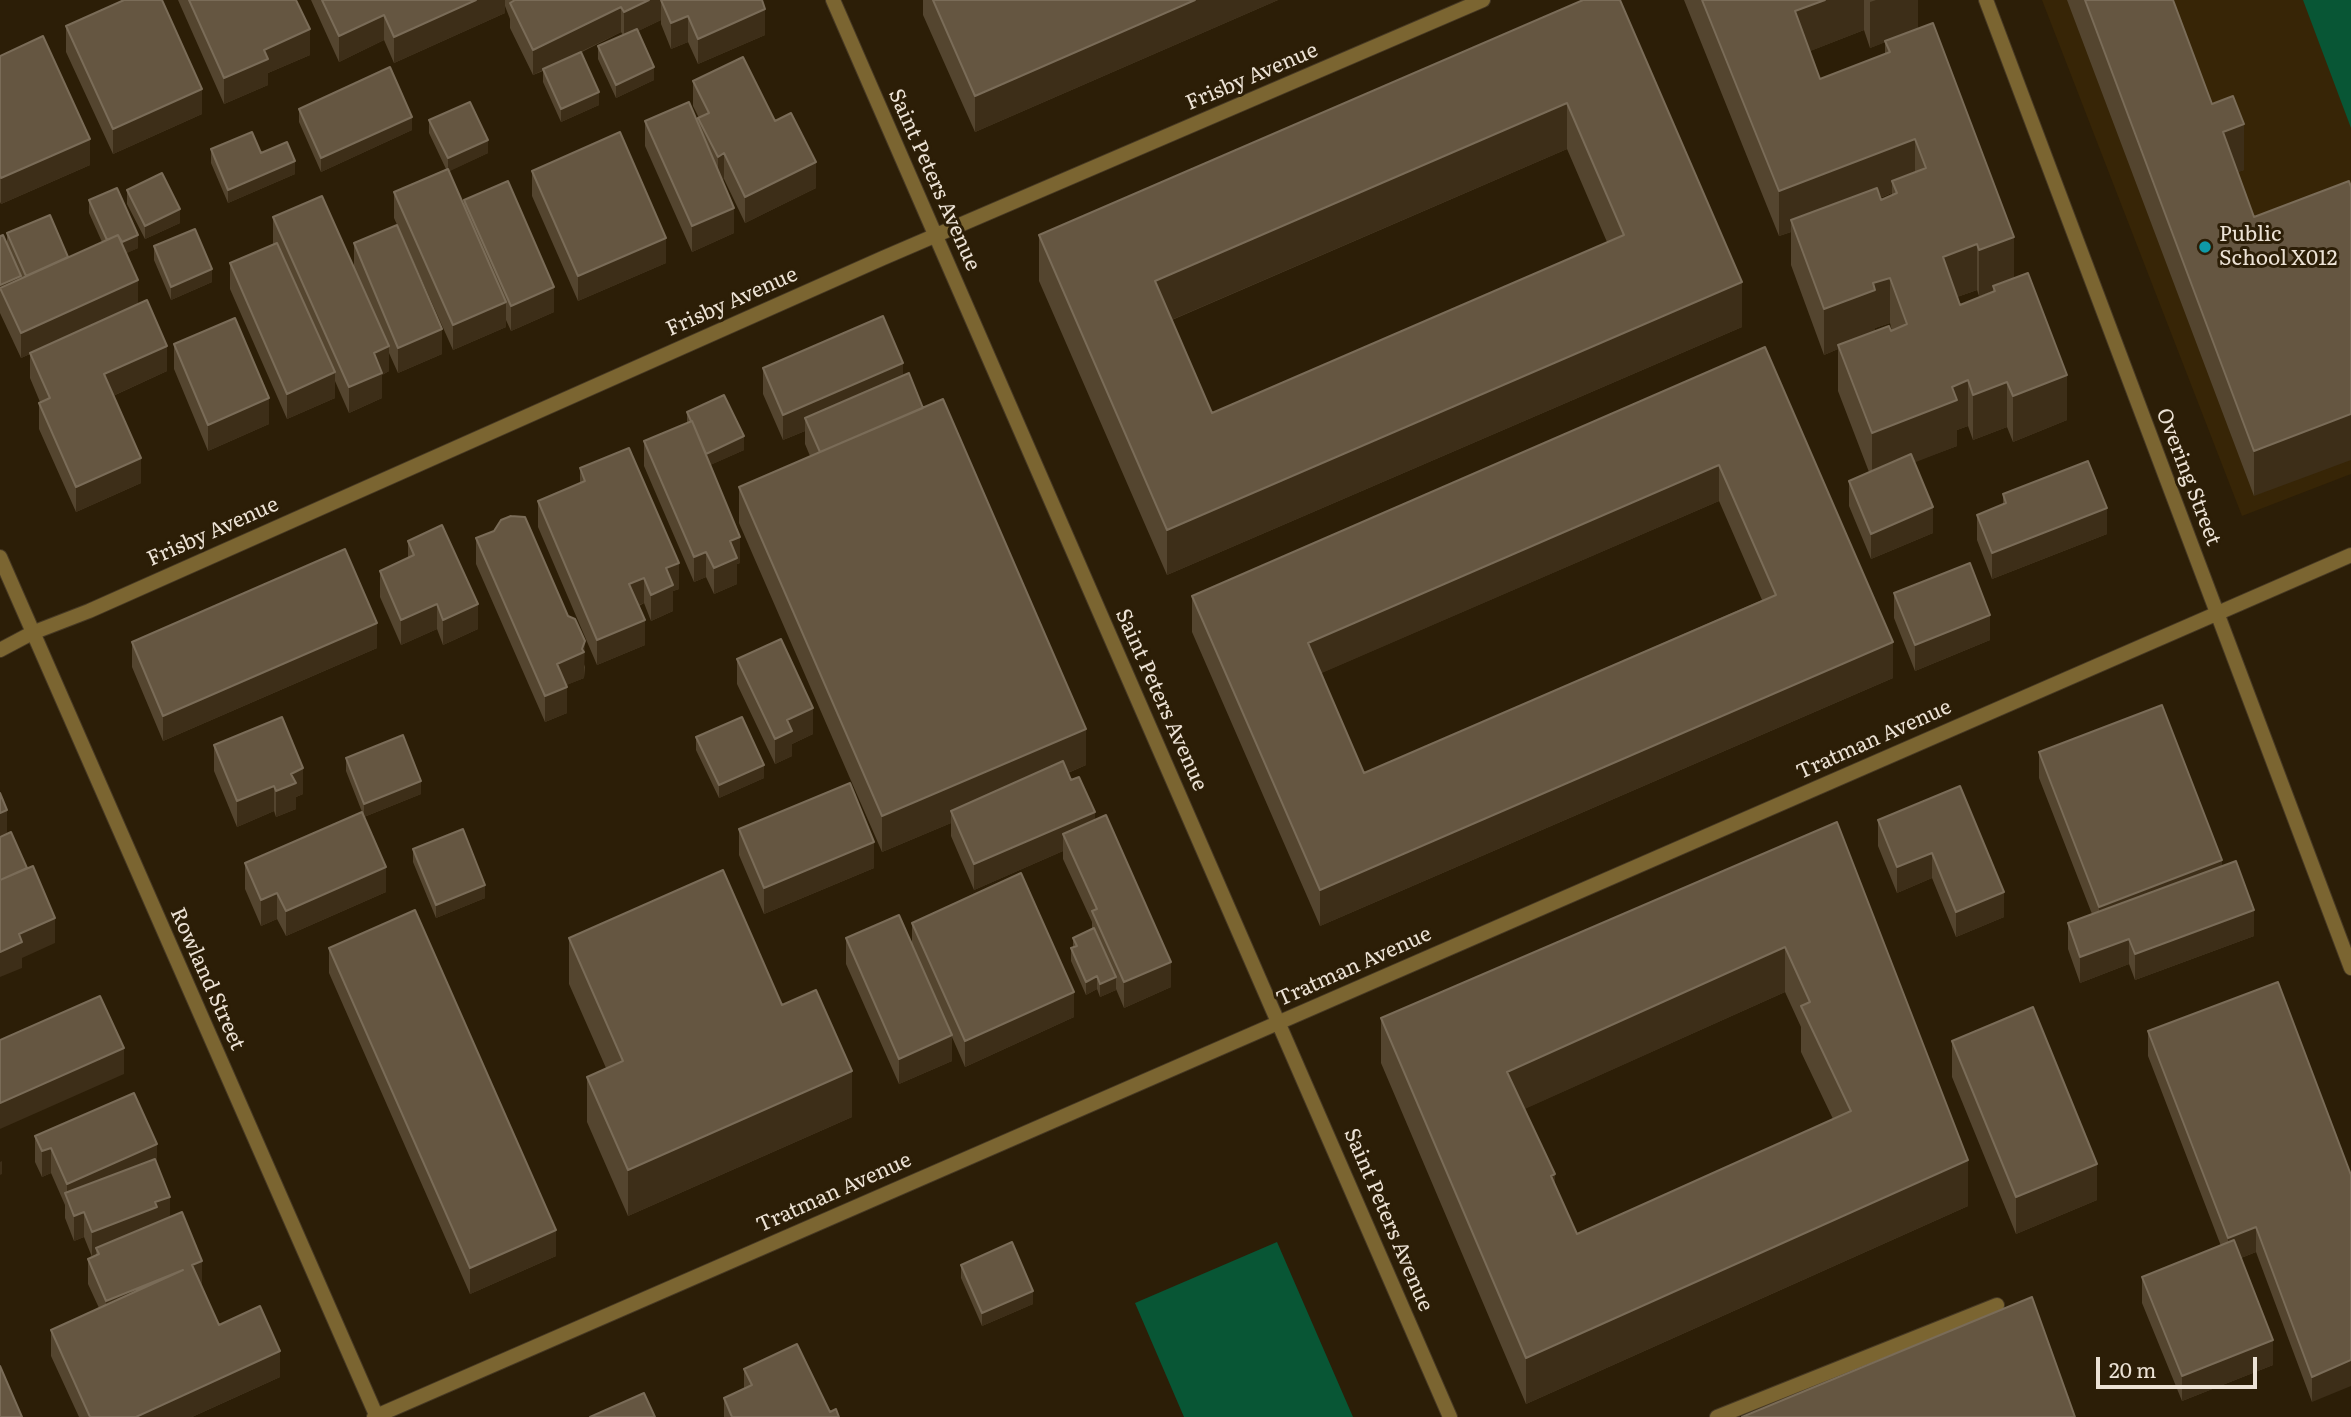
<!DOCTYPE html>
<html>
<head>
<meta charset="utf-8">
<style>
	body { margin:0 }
	#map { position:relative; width:2351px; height:1417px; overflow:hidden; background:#2c1e07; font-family:Literata,serif }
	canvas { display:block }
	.scale { position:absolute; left:2096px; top:1357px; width:161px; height:32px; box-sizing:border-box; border:4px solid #ece2d5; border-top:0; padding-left:9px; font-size:21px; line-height:24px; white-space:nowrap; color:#ece2d5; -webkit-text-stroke:5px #2c1e07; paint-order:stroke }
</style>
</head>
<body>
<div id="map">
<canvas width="2351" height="1417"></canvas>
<div class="scale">20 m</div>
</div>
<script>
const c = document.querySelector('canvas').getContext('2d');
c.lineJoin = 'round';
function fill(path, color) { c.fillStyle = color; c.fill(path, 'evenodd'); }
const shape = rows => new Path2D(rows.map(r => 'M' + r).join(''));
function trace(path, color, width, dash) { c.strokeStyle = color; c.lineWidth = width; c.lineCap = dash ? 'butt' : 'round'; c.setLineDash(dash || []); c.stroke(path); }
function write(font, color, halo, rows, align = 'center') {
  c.font = font + ' Literata,serif'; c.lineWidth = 6; c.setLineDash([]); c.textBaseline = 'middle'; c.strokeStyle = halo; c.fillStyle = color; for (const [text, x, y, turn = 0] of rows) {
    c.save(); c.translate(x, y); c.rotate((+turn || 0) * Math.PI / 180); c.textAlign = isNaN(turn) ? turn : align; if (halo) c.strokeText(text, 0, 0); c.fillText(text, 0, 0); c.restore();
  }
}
fill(shape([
	[2042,0,2351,0,2351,474,2242,516]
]), '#372506');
fill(shape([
	[2303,0,2351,0,2351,128],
	[1277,1242,1353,1417,1184,1417,1135,1303]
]), '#085635');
const lane = shape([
	[1717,1417,1997,1305]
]);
const street = shape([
	[833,0,1450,1417],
	[1986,0,2351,968],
	[0,557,377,1417],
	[0,650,32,633,89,611,883,258,1483,0],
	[374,1417,2351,555]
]);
trace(lane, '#473924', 16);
trace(street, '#473924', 16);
trace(lane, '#7b6531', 14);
trace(street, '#7b6531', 14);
fill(shape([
	[178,0,296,0,310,55,268,73,268,85,224,104],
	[311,0,762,0,765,35,698,64,688,42,671,49,661,24,661,20,638,31,654,80,616,98,598,59,598,46,623,35,621,32,580,53,599,105,561,122,543,82,543,71,533,75,510,28,510,19,505,6,505,13,394,63,384,40,339,62],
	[923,0,1278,0,975,132,923,15],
	[1583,0,1742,327,1167,575,1039,281,1039,235],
	[1567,149,1607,242,1212,413,1172,320],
	[1684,0,1918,0,1918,28,2014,278,2067,420,2013,442,2007,427,1973,440,1968,426,1957,430,1957,446,1914,462,1933,533,1871,559,1849,506,1849,481,1869,472,1838,391,1838,349,1824,355,1791,265,1791,232,1779,236],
	[1864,30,1870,48,1885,42,1885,54,1820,79,1810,51],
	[1892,193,1892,195,1881,200,1880,198],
	[1977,290,1979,296,1993,291,1993,292,1960,305,1957,297],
	[1890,323,1892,331,1875,331,1875,328],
	[2067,0,2173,0,2212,104,2244,170,2237,172,2254,217,2349,181,2254,496],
	[66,26,202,114,113,154,66,52],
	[0,56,90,165,1,204,0,202],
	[693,81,775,121,816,188,745,223,724,179,722,180,734,233,692,252,645,146,645,121,698,124,699,118,693,106],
	[299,109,412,130,321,172,299,122],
	[429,120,488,153,449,171,464,207,464,200,554,312,511,331,506,320,506,327,453,350,394,218,394,192,446,169,429,133],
	[211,149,261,153,295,174,228,203,211,163],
	[532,171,666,263,578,301,532,196],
	[127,190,180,223,145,239,127,204],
	[89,200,138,248,126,253,138,304,167,371,113,396,141,483,76,512,39,429,39,403,40,402,30,378,30,354,21,358,0,313,0,236,7,246,7,233,68,257,102,242,89,213],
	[273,217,354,267,354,243,442,354,398,373,389,353,389,371,382,375,382,398,349,413,335,381,335,398,287,419,230,289,230,263,273,244],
	[154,246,212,282,171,300,154,260],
	[174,344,269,424,208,451,174,369],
	[1765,347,1893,678,1320,926,1192,632,1192,596],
	[1719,501,1762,600,1364,773,1321,673],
	[763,368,903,376,923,408,1086,765,1068,773,1095,820,1171,987,1124,1008,1116,989,1116,990,1100,997,1097,989,1086,995,1071,961,1071,948,1073,948,1073,938,1092,929,1092,922,1063,859,1063,851,974,890,951,836,951,823,882,852,739,523,739,487,810,456,805,444,805,431,783,440,763,394],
	[687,412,744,450,710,465,740,563,737,564,737,584,714,594,706,577,694,582,644,466,644,441,687,423],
	[580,468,679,589,673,591,673,611,651,621,644,603,639,606,645,645,597,665,538,527,538,501,580,483],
	[2003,494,2107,534,1992,579,1977,540,1977,515,2003,504],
	[476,538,568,616,585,667,584,678,566,685,567,713,545,722,476,564],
	[408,541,478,629,443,645,437,629,401,645,380,597,380,571,408,558],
	[1894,593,1990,640,1915,671,1894,618],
	[132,642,377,648,163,741,132,667],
	[737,659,813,734,792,744,792,756,775,764,737,684],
	[696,737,764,778,719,798,696,750],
	[214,745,303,794,296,797,296,809,276,817,274,811,237,827,214,771],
	[2039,752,2222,866,2254,936,2135,980,2129,964,2080,983,2068,949,2068,923,2092,914,2039,778],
	[346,758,421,794,364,817,346,771],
	[1960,786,2004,917,1956,937,1932,878,1897,893,1878,846,1878,820],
	[1837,822,1968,1206,1526,1404,1381,1063,1381,1018],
	[1785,992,1801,1027,1801,1052,1833,1119,1577,1234,1555,1186,1524,1109],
	[739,829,874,868,764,914,739,855],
	[413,849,485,898,436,918,413,862],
	[245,863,386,892,286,936,277,919,261,926,245,889],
	[912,923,1074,1017,965,1067,952,1037,952,1061,899,1084,846,964,846,938,912,944],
	[569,938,782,1005,852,1117,628,1216,587,1122,587,1077,606,1068,569,984],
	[329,948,556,1256,470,1294,329,973],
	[2148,1031,2351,1175,2312,1402,2256,1252,2241,1258,2273,1365,2182,1401,2142,1303,2142,1277,2221,1246,2148,1056],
	[1952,1041,2097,1200,2016,1234,1952,1077],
	[35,1136,157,1165,170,1217,219,1325,280,1377,192,1417,79,1417,51,1356,51,1330,99,1308,88,1284,88,1259,92,1257,84,1237,74,1241,65,1218,65,1205,51,1173,42,1177,35,1162],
	[961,1265,1033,1304,982,1326,961,1278],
	[744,1369,830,1412,839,1417,724,1417,724,1398,744,1388]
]), '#54452f');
fill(shape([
	[476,0,505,0,505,13,394,63,394,37],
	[649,0,661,0,661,20,624,38,624,12],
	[1195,0,1278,0,975,132,975,96],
	[1825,0,1864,0,1864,30,1795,57,1795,11],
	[1876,0,1918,0,1918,30,1870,48,1870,2],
	[621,7,621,32,533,75,533,50],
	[765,9,765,35,698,64,698,39],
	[384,15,384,40,339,62,339,36],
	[688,16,688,42,671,49,671,23],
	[310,29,310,55,268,73,268,85,224,104,224,78,264,50],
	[654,67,654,80,616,98,616,85],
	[202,89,202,114,113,154,113,129],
	[599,92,599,105,561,122,561,109],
	[1567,103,1567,149,1155,327,1155,281],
	[412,117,412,130,321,172,321,158],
	[2244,124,2244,170,2223,178,2223,132],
	[90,139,90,165,1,204,1,178],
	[1915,139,1915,184,1892,181,1892,193,1795,230,1791,220,1791,232,1779,236,1779,191],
	[488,140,488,153,448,172,448,158],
	[724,153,724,179,718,182,718,157],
	[295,161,295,174,228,203,228,190],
	[816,162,816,188,745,223,745,197],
	[734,208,734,233,692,252,692,226],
	[180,209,180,223,145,239,145,226],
	[138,235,138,248,110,261,110,248],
	[2014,237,2014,283,1993,286,1993,291,1979,296,1979,250],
	[666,238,666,263,578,301,578,276],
	[1977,244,1977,290,1943,302,1943,257],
	[212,269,212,282,171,300,171,287],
	[21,276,21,289,0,288,0,298,0,285],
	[1890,278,1890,323,1875,328,1875,335,1838,345,1838,349,1824,355,1824,309,1873,283],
	[138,280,138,305,21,358,21,333],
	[1742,282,1742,327,1167,575,1167,530],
	[554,287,554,312,511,331,511,306],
	[506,302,506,327,453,350,453,325],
	[442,329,442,354,398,373,398,348],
	[167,346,167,371,104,400,104,374],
	[389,346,389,371,382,375,382,398,349,413,349,387,374,353],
	[903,363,903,389,805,418,805,431,783,440,783,415],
	[335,372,335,398,287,419,287,394],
	[2067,375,2067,420,2013,442,2013,396],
	[1968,380,1968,426,1957,430,1957,446,1872,479,1872,433,1952,387],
	[2007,382,2007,427,1973,440,1973,395],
	[269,398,269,424,208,451,208,425],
	[2351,414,2351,460,2254,496,2254,451],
	[744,436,744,450,706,467,706,454],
	[141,458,141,483,76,512,76,487],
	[1719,465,1719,501,1308,679,1308,643],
	[1933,507,1933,533,1871,559,1871,534],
	[2107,508,2107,534,1992,579,1992,553],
	[740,537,740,563,737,564,737,584,714,594,714,568,730,541],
	[706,552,706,577,694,582,694,557],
	[679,563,679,589,673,591,673,611,651,621,651,595,666,568],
	[644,578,644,603,629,609,629,584],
	[437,604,437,629,401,645,401,620],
	[478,604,478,629,443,645,443,620],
	[1990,615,1990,640,1915,671,1915,645],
	[645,620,645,645,597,665,597,640],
	[377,623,377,648,163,741,163,716],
	[585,641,584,678,557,689,557,664,582,649],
	[1893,642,1893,678,1320,926,1320,890],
	[567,687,567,713,545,722,545,696],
	[813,708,813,734,792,744,792,756,775,764,775,739,787,720],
	[1086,729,1086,765,955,821,951,811,951,823,882,852,882,816],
	[764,765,764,778,719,798,719,785],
	[303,768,303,794,296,797,296,809,276,817,276,791,291,774],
	[421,781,421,794,364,817,364,804],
	[274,786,274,811,237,827,237,801],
	[7,810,7,835,0,838,0,813],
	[1095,812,1095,837,1063,834,1063,851,974,890,974,864],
	[874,842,874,868,764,914,764,888],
	[1932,853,1932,878,1897,893,1897,867],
	[2222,860,2222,886,2099,933,2099,907],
	[386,867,386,892,286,936,286,911],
	[485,885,485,898,436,918,436,905],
	[2004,892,2004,917,1956,937,1956,912],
	[277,893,277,919,261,926,261,900],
	[2254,910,2254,936,2135,980,2135,954],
	[55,918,55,943,22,958,22,968,0,977,0,952,19,934],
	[2129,939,2129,964,2080,983,2080,957],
	[1785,947,1785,992,1507,1117,1507,1072],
	[1171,962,1171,987,1124,1008,1124,982],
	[1097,976,1097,989,1086,995,1086,982],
	[1116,977,1116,990,1100,997,1100,984],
	[1074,992,1074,1017,965,1067,965,1041],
	[952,1035,952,1061,899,1084,899,1059],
	[124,1048,124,1074,0,1129,0,1103],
	[852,1071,852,1117,628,1216,628,1170],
	[157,1144,157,1169,67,1198,67,1184],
	[51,1148,51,1173,42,1177,42,1151],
	[1968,1160,1968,1206,1526,1404,1526,1358],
	[2,1161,2,1174,0,1175,0,1162],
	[2097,1164,2097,1200,2016,1234,2016,1197],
	[1555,1174,1555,1220,1551,1176],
	[170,1197,170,1223,96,1248,96,1256,92,1258,92,1232,155,1202],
	[84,1212,84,1237,74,1241,74,1216],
	[2256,1227,2256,1252,2228,1263,2228,1238],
	[556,1230,556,1256,470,1294,470,1268],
	[202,1261,202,1286,192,1290,192,1265],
	[183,1270,106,1326,106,1301],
	[1033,1291,1033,1304,982,1326,982,1313],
	[2273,1340,2273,1365,2182,1401,2182,1376],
	[280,1351,280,1377,192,1417,136,1417],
	[2351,1360,2351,1386,2312,1402,2312,1377]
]), '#3d2e18');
const building = shape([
	[124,0,162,0,202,89,113,129,66,26,124,0],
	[189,0,296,0,310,29,264,50,268,59,224,78,189,0],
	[322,0,476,0,394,37,384,15,339,36,322,0],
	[515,0,649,0,624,12,621,7,533,50,510,3,515,0],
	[661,0,762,0,765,9,698,39,688,16,671,23,661,0],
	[933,0,1195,0,975,96,933,0],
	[1583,0,1620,0,1742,282,1167,530,1039,235,1583,0],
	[1567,103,1624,235,1212,413,1155,281,1567,103],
	[1702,0,1825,0,1795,11,1820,79,1890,52,1885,41,1933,23,2014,237,1979,250,1977,244,1943,257,1960,305,1995,291,1993,286,2028,273,2067,375,2013,396,2007,382,1973,395,1968,380,1952,387,1957,400,1872,433,1838,345,1889,326,1891,331,1907,324,1890,278,1873,283,1875,290,1824,309,1791,220,1877,188,1881,200,1897,193,1892,181,1926,168,1915,139,1779,191,1702,0],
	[2085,0,2173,0,2212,104,2233,96,2244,124,2223,132,2254,217,2349,181,2351,187,2351,414,2254,451,2085,0],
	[637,29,654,67,616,85,598,46,637,29],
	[43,36,90,139,1,178,0,176,0,56,43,36],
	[581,52,599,92,561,109,543,69,581,52],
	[743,57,775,121,791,113,816,162,745,197,724,153,718,157,698,118,709,113,693,81,743,57],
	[390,67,412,117,321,158,299,109,390,67],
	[470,102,488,140,448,158,429,120,470,102],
	[689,102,734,208,692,226,645,121,689,102],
	[252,132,261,153,287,142,295,161,228,190,211,149,252,132],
	[620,132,666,238,578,276,532,171,620,132],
	[448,169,506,302,453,325,394,192,448,169],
	[162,173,180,209,145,226,127,190,162,173],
	[508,181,554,287,511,306,464,200,508,181],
	[117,188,138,235,122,242,118,235,107,240,89,200,117,188],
	[322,196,389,346,374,353,382,373,349,387,273,217,322,196],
	[50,215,68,257,26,276,7,233,50,215],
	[397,225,442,329,398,348,354,243,397,225],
	[195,229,212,269,171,287,154,246,195,229],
	[3,235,21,276,0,285,0,236,3,235],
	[118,235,138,280,21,333,0,288,118,235],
	[277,243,335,372,287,394,230,263,277,243],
	[147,300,167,346,104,374,141,458,76,487,39,403,50,398,30,353,147,300],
	[883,316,903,363,783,415,763,368,883,316],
	[235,318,269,398,208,425,174,344,235,318],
	[1765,347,1893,642,1320,890,1192,596,1765,347],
	[1719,465,1776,595,1364,773,1308,643,1719,465],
	[909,373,923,408,820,452,805,418,909,373],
	[724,395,744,436,706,454,692,421,691,421,687,412,724,395],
	[943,399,1086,729,882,816,739,487,943,399],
	[692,421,740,537,730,541,737,558,714,568,706,552,694,557,644,441,692,421],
	[629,448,679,563,666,568,673,585,651,595,644,578,629,584,645,620,597,640,538,501,585,481,580,468,629,448],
	[1911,454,1933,507,1871,534,1849,481,1911,454],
	[2088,461,2107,508,1992,553,1977,515,2006,503,2003,494,2088,461],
	[511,516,525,517,568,616,575,619,585,641,582,649,584,652,557,664,567,687,545,696,476,538,494,531,501,520,511,516],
	[442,525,478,604,443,620,437,604,401,620,380,571,414,555,408,541,442,525],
	[345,549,377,623,163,716,132,642,345,549],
	[1970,563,1990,615,1915,645,1894,593,1970,563],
	[781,639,813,708,787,720,792,731,775,739,737,659,781,639],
	[2162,705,2222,860,2099,907,2039,752,2162,705],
	[282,717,303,768,291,774,296,783,276,791,274,786,237,801,214,745,282,717],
	[742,717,764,765,719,785,696,737,742,717],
	[403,735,421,781,364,804,346,758,403,735],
	[1063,761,1071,780,1079,777,1095,812,974,864,951,811,1063,761],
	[850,783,874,842,764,888,739,829,850,783],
	[1960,786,2004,892,1956,912,1932,853,1897,867,1878,820,1960,786],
	[0,793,7,810,0,813,0,793],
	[362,812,386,867,286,911,277,893,261,900,245,863,362,812],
	[1106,815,1171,962,1124,982,1092,911,1097,909,1063,834,1106,815],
	[1837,822,1968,1160,1526,1358,1381,1018,1837,822],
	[1785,947,1810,1002,1801,1006,1851,1111,1577,1234,1551,1176,1555,1174,1507,1072,1785,947],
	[463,829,485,885,436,905,413,849,463,829],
	[11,832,27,868,0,880,0,837,11,832],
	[2236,861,2254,910,2135,954,2129,939,2080,957,2068,923,2236,861],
	[33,866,55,918,19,934,22,942,0,952,0,880,33,866],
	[723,870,782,1005,816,990,852,1071,628,1170,587,1077,623,1061,569,938,723,870],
	[1021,873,1074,992,965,1041,912,923,1021,873],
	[415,910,556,1230,470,1268,329,948,415,910],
	[899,915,952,1035,899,1059,846,938,899,915],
	[1094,928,1116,977,1100,984,1097,976,1086,982,1071,948,1077,946,1073,938,1094,928],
	[2278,982,2351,1175,2351,1360,2312,1377,2256,1227,2228,1238,2148,1031,2278,982],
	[100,996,124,1048,0,1103,0,1040,100,996],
	[2033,1007,2097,1164,2016,1197,1952,1041,2033,1007],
	[134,1093,157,1144,67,1184,51,1148,42,1151,35,1136,134,1093],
	[155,1159,170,1197,155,1202,157,1207,92,1232,84,1212,74,1216,65,1193,155,1159],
	[182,1212,202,1261,192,1265,219,1325,260,1306,280,1351,136,1417,90,1417,51,1330,183,1270,106,1301,88,1259,99,1254,96,1248,182,1212],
	[2234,1240,2273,1340,2182,1376,2142,1277,2234,1240],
	[1012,1242,1033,1291,982,1313,961,1265,1012,1242],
	[2032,1297,2075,1417,1742,1417,2032,1297],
	[797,1344,830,1412,836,1409,839,1417,732,1417,724,1398,752,1385,744,1369,797,1344],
	[0,1366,22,1417,0,1417,0,1366],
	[644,1393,655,1417,590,1417,644,1393]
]);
fill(building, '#655641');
trace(building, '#7a6c58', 2);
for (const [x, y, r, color] of [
	[2205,247,7,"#0f9aa8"]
]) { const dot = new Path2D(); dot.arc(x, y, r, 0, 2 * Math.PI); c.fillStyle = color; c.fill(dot); trace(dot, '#2c1e07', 2.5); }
write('21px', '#ece2d5', '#2c1e07', [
	["Frisby Avenue",1252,77,-23],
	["Saint Peters Avenue",934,180,66],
	["Frisby Avenue",732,302,-24],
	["Overing Street",2188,477,69],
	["Frisby Avenue",213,532,-24],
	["Saint Peters Avenue",1161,700,66],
	["Tratman Avenue",1874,740,-24],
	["Tratman Avenue",1354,967,-24],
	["Rowland Street",207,979,66],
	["Tratman Avenue",834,1193,-24],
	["Saint Peters Avenue",1388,1220,67]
]);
write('21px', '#ece2d5', '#2c1e07', [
	["Public",2219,235],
	["School X012",2219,259]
], 'left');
</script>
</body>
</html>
